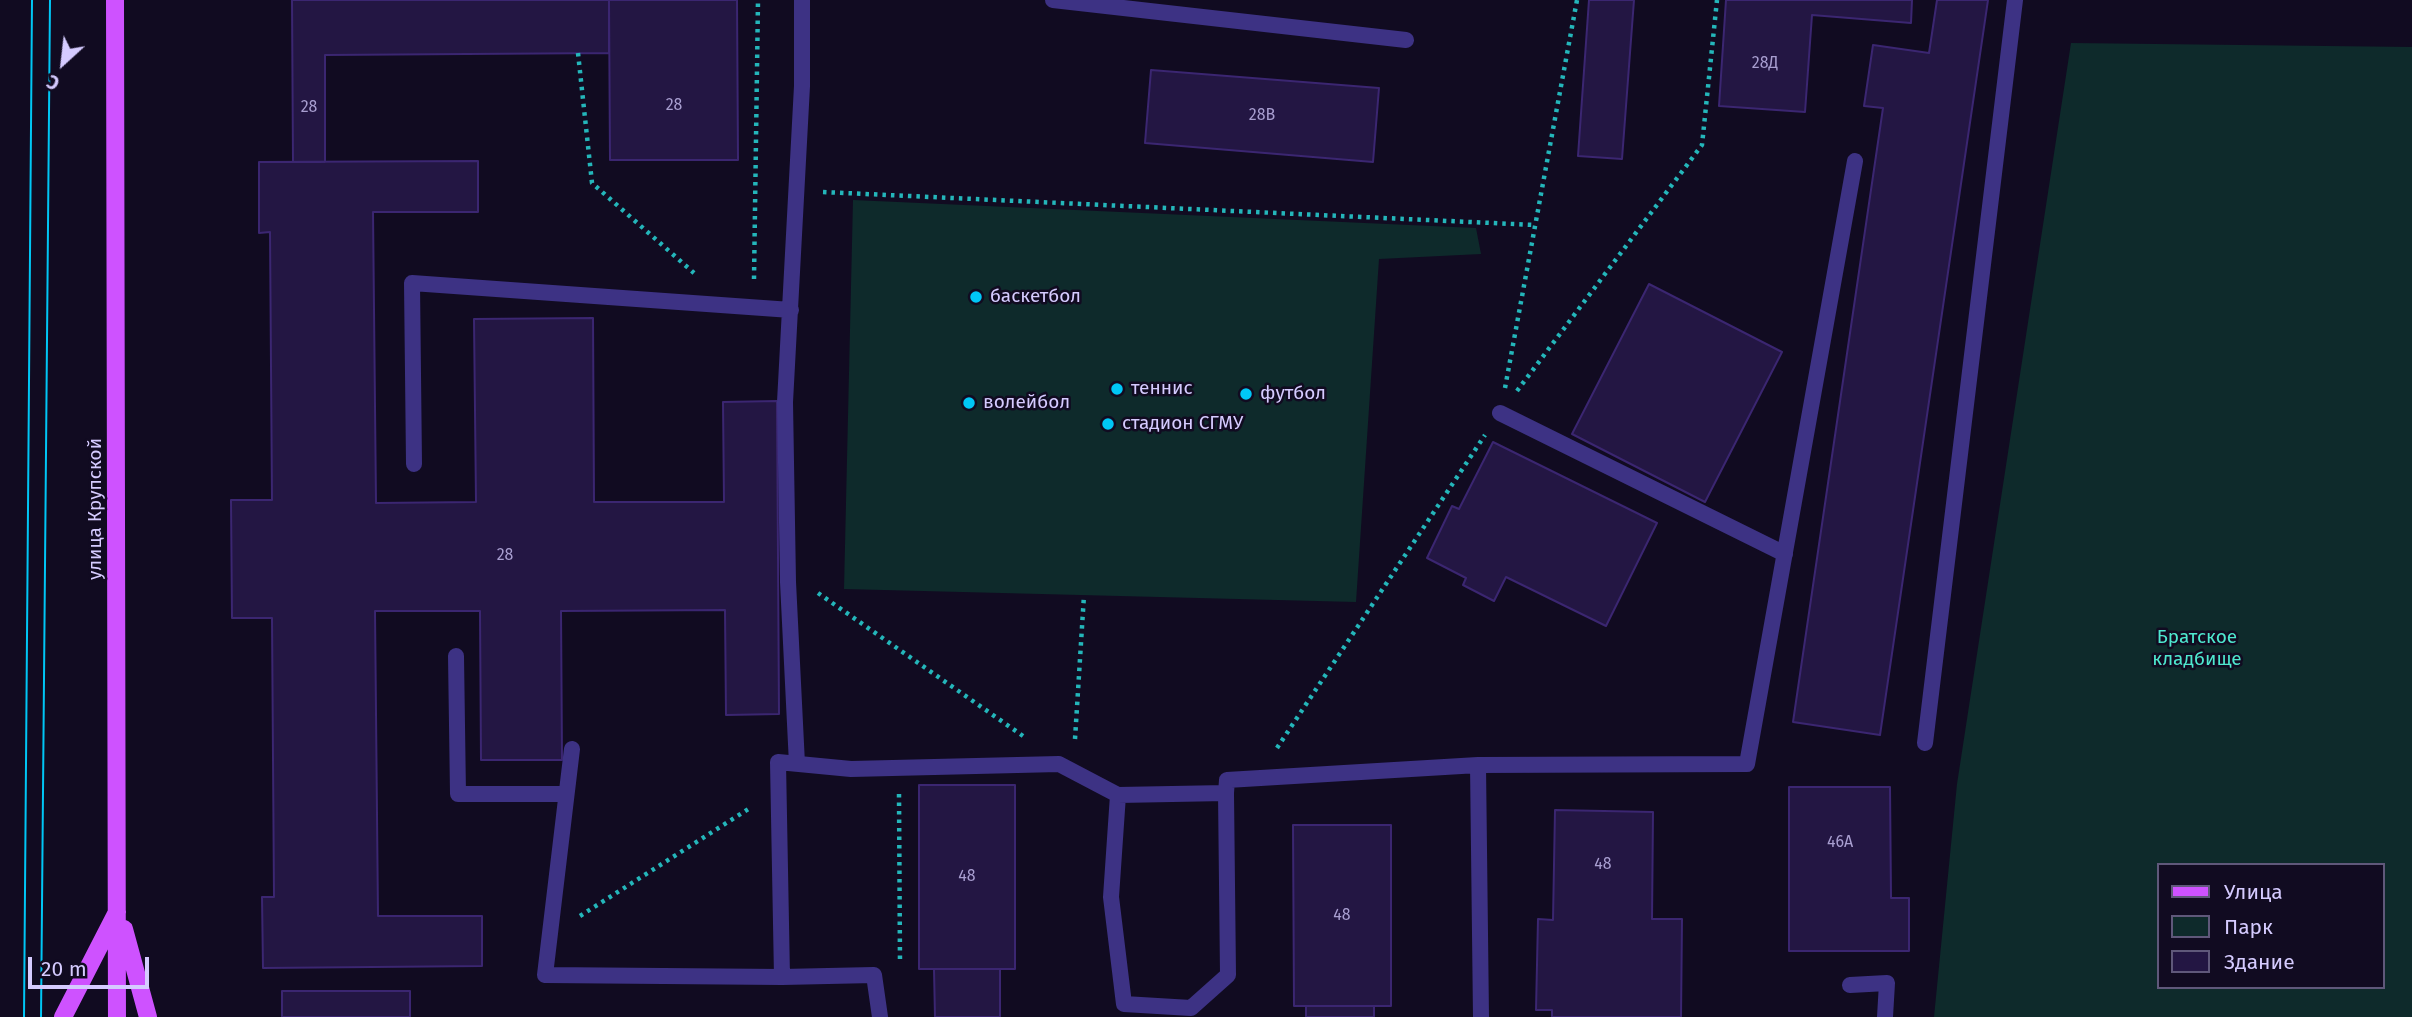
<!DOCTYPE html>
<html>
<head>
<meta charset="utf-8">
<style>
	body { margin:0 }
	#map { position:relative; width:2412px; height:1017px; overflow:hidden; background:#110b21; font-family:"Fira Sans",sans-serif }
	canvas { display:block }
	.legend { position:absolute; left:2157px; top:863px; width:228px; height:126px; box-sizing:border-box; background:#110b21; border:2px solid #5f587a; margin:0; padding:9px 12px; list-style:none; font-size:21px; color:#d5cbff }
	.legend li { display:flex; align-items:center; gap:14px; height:35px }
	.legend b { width:35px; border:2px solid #5f587a }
	.north { position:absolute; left:28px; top:28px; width:70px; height:70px; -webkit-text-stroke:5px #110b21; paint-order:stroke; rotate:207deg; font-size:19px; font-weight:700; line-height:28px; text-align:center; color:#d5cbff }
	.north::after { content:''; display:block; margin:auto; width:24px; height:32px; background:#d5cbff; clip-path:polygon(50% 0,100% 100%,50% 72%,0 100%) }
	.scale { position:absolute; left:28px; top:957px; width:121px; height:32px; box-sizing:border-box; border:4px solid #d5cbff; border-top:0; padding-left:9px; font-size:21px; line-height:24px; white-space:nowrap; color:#d5cbff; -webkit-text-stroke:5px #110b21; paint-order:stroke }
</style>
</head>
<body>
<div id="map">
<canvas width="2412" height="1017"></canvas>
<ul class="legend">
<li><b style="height:9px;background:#ce52ff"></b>Улица</li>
<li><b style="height:19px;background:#0e2a2b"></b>Парк</li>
<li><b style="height:19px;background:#231643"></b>Здание</li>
</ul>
<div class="north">С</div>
<div class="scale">20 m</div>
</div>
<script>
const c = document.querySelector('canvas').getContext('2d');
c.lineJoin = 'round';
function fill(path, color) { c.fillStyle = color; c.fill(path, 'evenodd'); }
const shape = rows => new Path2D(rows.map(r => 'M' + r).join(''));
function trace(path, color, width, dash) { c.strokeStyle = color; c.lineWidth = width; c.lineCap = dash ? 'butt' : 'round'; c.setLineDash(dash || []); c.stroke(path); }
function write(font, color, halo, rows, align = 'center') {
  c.font = font + ' "Fira Sans",sans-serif'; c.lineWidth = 5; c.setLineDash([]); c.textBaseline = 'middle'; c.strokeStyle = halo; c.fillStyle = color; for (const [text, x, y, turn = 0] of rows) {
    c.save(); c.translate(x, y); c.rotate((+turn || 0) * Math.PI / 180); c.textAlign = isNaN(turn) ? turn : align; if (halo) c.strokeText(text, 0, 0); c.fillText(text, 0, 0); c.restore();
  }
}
fill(shape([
	[2071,43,2412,47,2412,1017,1934,1017,1957,784],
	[2158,865,2382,865,2382,987,2158,987],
	[853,200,1476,228,1481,254,1379,259,1356,602,844,589]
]), '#0e2a2b');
const building = shape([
	[292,0,609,0,609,53,325,55,325,162,293,162,292,0],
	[609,0,737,0,738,160,610,160,609,0],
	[1589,0,1634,0,1622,159,1578,156,1589,0],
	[1726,0,1912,0,1911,23,1812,15,1805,112,1719,106,1726,0],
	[1937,0,1988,0,1880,735,1793,722,1883,108,1864,106,1873,45,1929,53,1937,0],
	[1151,70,1379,88,1373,162,1145,143,1151,70],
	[478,161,478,212,373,212,376,503,476,502,474,319,593,318,594,502,724,502,723,402,777,401,779,714,726,715,725,610,561,611,562,760,481,760,480,611,375,611,378,916,482,916,482,966,263,968,262,897,274,897,272,618,232,618,231,500,272,500,270,232,259,233,259,162,478,161],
	[1649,284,1782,352,1705,502,1572,434,1649,284],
	[1493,442,1657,523,1606,626,1506,577,1494,601,1463,585,1466,578,1427,558,1452,506,1459,509,1493,442],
	[919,785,1015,785,1015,969,919,969,919,785],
	[1789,787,1890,787,1891,898,1909,898,1909,951,1789,951,1789,787],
	[1555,810,1653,812,1652,919,1682,919,1681,1017,1552,1017,1552,1010,1536,1010,1538,919,1553,920,1555,810],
	[1293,825,1391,825,1391,1006,1294,1006,1293,825],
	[934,969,1000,969,1000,1017,935,1017,934,969],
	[282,991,410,991,410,1017,282,1017,282,991],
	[1306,1006,1374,1006,1374,1017,1306,1017,1306,1006]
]);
fill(building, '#231643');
trace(building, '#3b2671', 2);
trace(shape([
	[578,53,592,183,694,273],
	[823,192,1535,225],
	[754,279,758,0],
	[1505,388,1577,0],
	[1517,391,1702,145,1717,0],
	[818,593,1023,736],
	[1075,739,1084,595],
	[1277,748,1485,435],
	[899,794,900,964],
	[580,916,750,808]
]), '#24b6ba', 4.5, [3.5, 5]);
trace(shape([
	[1053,0,1406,40],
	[1500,413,1785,554],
	[414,464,412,283,791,310],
	[456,656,458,794,566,794],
	[1925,743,2015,0],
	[572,749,545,975,782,977],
	[797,764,788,582,785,402,802,86,802,0],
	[1478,765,1747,764,1855,161],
	[1226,793,1228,975,1191,1008,1124,1004,1111,897,1118,795,1226,793],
	[1226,793,1227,780,1478,765,1481,1017],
	[1850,985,1887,983,1885,1017],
	[880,1017,874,975,782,977,778,762,851,769,1059,764,1118,795]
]), '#3d3284', 16);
trace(shape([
	[115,0,117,1017],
	[124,929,148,1017],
	[63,1017,117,912]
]), '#ce52ff', 18);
trace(shape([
	[24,1017,32,0],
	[41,1017,50,0]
]), '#00c7f6', 2);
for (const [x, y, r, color] of [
	[976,297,7,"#00c7f6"],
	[1117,389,7,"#00c7f6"],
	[1246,394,7,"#00c7f6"],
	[969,403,7,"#00c7f6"],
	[1108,424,7,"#00c7f6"]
]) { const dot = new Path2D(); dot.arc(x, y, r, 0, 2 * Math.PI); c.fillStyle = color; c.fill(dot); trace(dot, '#110b21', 2.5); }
write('16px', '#a89ed0', null, [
	["28Д",1765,64],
	["28",674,106],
	["28",309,108],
	["28В",1262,116],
	["28",505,556],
	["46А",1840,843],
	["48",1603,865],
	["48",967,877],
	["48",1342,916]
]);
write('19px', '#d5cbff', '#110b21', [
	["баскетбол",990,297],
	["теннис",1131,389],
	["футбол",1260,394],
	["волейбол",983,403],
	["стадион СГМУ",1122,424]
], 'left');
write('19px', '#d5cbff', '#110b21', [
	["улица Крупской",96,509,-90]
]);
write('19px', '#4ee8cf', '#110b21', [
	["Братское",2197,638],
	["кладбище",2197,660]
]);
</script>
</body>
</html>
